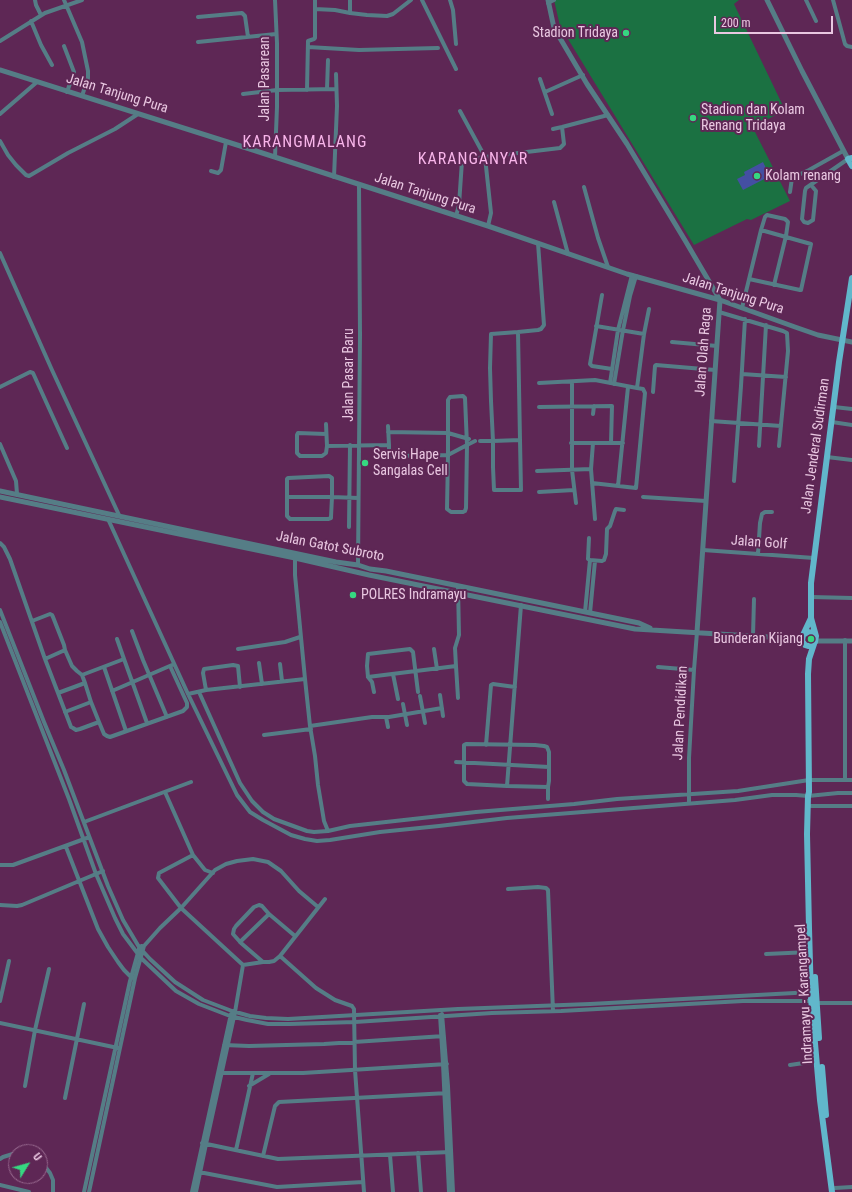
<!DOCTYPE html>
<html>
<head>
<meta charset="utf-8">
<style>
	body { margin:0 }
	#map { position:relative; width:852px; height:1192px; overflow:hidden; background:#5e2755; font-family:"Roboto Condensed",sans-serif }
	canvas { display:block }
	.north { position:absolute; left:8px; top:1144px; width:40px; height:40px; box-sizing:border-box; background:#5e2755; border:1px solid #96678d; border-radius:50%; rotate:53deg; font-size:11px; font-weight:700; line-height:16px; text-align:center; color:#e9c7e1 }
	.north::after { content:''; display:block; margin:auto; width:14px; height:18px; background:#36d881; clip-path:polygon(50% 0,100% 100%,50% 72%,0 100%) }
	.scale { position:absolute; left:714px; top:16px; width:119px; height:18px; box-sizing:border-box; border:2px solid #e9c7e1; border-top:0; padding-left:5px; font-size:12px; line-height:14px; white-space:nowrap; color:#e9c7e1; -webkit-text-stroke:3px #5e2755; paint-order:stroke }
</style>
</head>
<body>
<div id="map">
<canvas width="852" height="1192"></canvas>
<div class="north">U</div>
<div class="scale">200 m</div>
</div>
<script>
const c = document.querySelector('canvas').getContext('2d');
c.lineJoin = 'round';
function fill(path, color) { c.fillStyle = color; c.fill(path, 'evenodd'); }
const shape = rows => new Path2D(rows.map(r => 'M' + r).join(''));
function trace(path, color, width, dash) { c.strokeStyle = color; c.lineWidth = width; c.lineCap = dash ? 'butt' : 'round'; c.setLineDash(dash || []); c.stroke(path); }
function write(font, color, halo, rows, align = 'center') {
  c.font = font + ' "Roboto Condensed",sans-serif'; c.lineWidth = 4; c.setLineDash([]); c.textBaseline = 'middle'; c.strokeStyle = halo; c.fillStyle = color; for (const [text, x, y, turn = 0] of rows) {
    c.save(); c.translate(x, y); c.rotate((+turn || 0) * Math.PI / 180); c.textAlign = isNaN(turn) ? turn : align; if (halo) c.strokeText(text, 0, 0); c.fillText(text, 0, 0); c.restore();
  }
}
fill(shape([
	[554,0,739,0,734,4,785,110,755,126,754,130,790,201,751,220,747,219,694,245,560,26]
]), '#1b7142');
fill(shape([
	[763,162,770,176,743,190,737,179,745,175,744,172]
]), '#444fa3');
trace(shape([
	[35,0,36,5,41,15],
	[64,0,82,42,88,71,88,78,82,96],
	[275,0,277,43,277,107,275,157],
	[422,0,456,69],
	[450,0,453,10,456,44],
	[806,0,816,21],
	[833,0,845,44,847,46,852,47],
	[548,3,554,0],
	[315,9,335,10,350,13,367,15,387,16,393,14,411,0],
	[350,13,350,0],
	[198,17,242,13,245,16,248,37],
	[31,21,41,45,52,65],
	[0,41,45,13,82,0],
	[198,42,276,34],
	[64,46,74,72,67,92],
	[308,47,359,50,438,48],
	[540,79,552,114],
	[327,89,328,60],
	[307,90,308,41,314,39,315,38,315,0],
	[545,92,583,75],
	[243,94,277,90,336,89],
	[460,111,485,157,560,148,564,144,562,127],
	[0,114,37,82],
	[553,129,562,127,608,115],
	[0,141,8,155,16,165,26,175,29,176,68,153,115,129,138,114],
	[211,171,218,173,221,170,226,142],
	[334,177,337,106,336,74],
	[811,185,816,191,813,220,808,223,804,222,802,219,805,191,806,188,848,159],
	[584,187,598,238,608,267],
	[790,192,792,178,809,170,843,151],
	[554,202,568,254],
	[456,216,459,205,462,161,464,160,485,157,491,213,488,226],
	[0,253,52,370,119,515],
	[749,279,800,290,801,290,811,244,761,230],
	[602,295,590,364,592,366,612,369],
	[742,308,761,230,765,217,767,215,785,219,788,222,786,236,774,285],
	[719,312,783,331,787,333,788,351,779,446],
	[596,326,644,334],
	[518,332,538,330,541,329,544,325,538,243],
	[672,342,717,346],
	[742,374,786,377],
	[572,382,572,470,576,503],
	[539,383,595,380,637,388,644,334,649,309],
	[610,383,618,330,632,275],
	[614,384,623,330,630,296,636,276],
	[0,387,30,372,33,373,67,448],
	[653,392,655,366,656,365,715,370],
	[539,407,612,406,611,443,623,443],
	[834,407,852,409],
	[593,414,594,406],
	[711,421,781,426],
	[832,422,852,425],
	[326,424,327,446,389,445,389,454,391,456,448,455,447,509,451,512,463,512,465,511,466,508,467,445,448,455,448,400,450,397,463,396,465,398,467,445,475,441],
	[388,426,389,445],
	[388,432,448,433,469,439],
	[326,434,298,433,297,435,297,453,300,456,322,456,326,453,327,446],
	[480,441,493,441,520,440,521,490,494,490,493,467,493,441,491,401,490,368,491,334,518,332,520,440],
	[571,443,611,443],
	[593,443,591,469,595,519],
	[0,444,16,481,17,494],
	[759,446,766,325],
	[827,457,852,460],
	[537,471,591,469],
	[734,481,741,386,745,319],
	[592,483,636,488,645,393,643,389,637,388],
	[618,486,628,387],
	[539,492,574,490],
	[287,497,287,479,288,478,329,476,332,478,332,497,331,517,331,518,328,519,290,519,287,516,287,497,332,497,358,498],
	[643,497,706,501],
	[108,519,188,694,237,795,250,812,263,820,291,835,305,839,317,841,330,840,380,832,439,826,507,818,735,800,772,795,796,795,808,796,838,793,852,793],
	[349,527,350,445],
	[589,538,588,559,590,560,602,561,604,560,606,554,607,529,610,526,615,511,616,509,624,510],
	[0,543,4,547,10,559,45,659,71,727,73,728,76,730,80,729,99,722,104,734,107,736,110,737,183,711,187,707,187,703,170,666],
	[703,550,814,558],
	[758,554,760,523,762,514,765,512,772,512],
	[295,558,295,575,305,679],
	[358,565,360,335,359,185],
	[811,597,852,598],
	[0,610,44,722,64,770,108,886,123,920,139,947,150,959,175,982,203,1000,232,1011,250,1016,266,1018,288,1019,458,1009,590,1004,813,992],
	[585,612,590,560],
	[590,613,595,561],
	[32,621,50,614,52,615,53,617,64,645,65,650,45,659],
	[0,622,69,799,96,874,115,918,123,934,141,958,176,991,199,1004,230,1016,247,1020,268,1024,290,1024,355,1022,492,1013,561,1011,743,1001,812,1001,816,1003,852,1003],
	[132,631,143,660,167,717],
	[753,636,754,599],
	[117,639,124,659],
	[238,649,285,642,300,637],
	[434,649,437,669],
	[259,663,262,684],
	[280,664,282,681],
	[456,666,458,698],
	[104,667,126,731],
	[658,667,694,670],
	[393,674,398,699],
	[82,675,124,659,147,723],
	[368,677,367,666,368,654,410,649,413,652,418,692],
	[206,690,203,673,204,669,233,665,238,666,240,687],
	[112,691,172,665],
	[199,692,240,783,252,801,263,812,274,819,307,831,314,832,328,831],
	[374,692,372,682,368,677,456,666,455,648,459,635,458,586],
	[58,693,85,683,82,675,77,671,72,666,65,650],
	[188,694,206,690,305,679,310,726,315,756,318,785,324,821,328,831,350,826,476,812,574,804,617,799,738,791,809,780],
	[440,695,443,716],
	[420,696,425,723],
	[91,702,99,722],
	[403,704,407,725],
	[65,712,91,702,85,683],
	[386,717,388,727],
	[310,726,372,717,389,717,442,708],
	[264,735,311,729],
	[486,745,491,685,493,684,515,687],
	[456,762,549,767],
	[809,780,852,780],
	[845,780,845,640],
	[507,786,521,605],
	[165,792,193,855,205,870,213,873],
	[548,799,548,787,549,781,549,752,547,747,544,746,535,745,466,744,464,745,464,781,467,784,507,786,548,787],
	[689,804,689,758,694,670,697,632],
	[811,806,852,806],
	[84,822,191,782],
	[66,847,98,929,108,947,118,962,124,970,131,977,134,978],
	[193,855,159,873,158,878,181,908,243,965],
	[0,865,13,865,87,838],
	[508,889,538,887,546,888,548,890,553,1011],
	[0,905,17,906,22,905,103,871],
	[240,942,269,914],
	[766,954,810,952],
	[280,956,316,988,335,1000,352,1006,354,1009,355,1070,364,1192],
	[263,962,241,943,233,934,234,929,236,926,254,907,259,905,262,906,269,914,295,936],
	[0,1001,9,961],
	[442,1014,448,1086,453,1192],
	[440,1015,443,1064,449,1192],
	[0,1023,118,1048],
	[224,1045,249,1046,324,1044,444,1036],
	[790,1065,817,1061],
	[221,1073,303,1073,447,1064],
	[25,1086,35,1030,49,969],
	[249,1086,269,1074],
	[65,1098,84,1004],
	[202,1143,278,1159,451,1152],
	[236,1150,253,1073],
	[418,1153,421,1192],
	[390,1155,393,1192],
	[263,1156,275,1106,279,1102,448,1093],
	[0,1159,3,1157,16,1153],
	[40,1160,50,1173,53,1180,53,1192],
	[199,1172,277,1187,363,1182],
	[0,1185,29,1192],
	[835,1188,852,1187],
	[84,1192,130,981,139,949,139,947,142,946],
	[89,1192,135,978,144,946,160,928,181,908,215,870,226,864,237,861,253,859,268,862,281,871,299,891,318,907],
	[192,1192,231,1014],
	[196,1192,206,1144,235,1012,243,965,263,962,269,962,274,961,280,956,325,899]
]), '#557d86', 4);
trace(shape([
	[548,0,554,28,587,84,627,144,686,242,720,300,697,632],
	[767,0,802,71,848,159],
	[0,70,253,150,488,226,627,274,720,300,795,327,818,335,852,342],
	[0,491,336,562,358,565,370,569,386,571,639,623,650,628],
	[0,497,295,558,369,575,635,629,802,639],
	[816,641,852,641]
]), '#557d86', 5);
trace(shape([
	[852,158,848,159,852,166],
	[803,635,808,632,813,633,816,636,815,642,812,645,808,646,805,645,802,641,803,635,811,618],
	[816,636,811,618,811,583,839,362,852,278],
	[814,644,809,659,808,674,809,792,808,796,807,834,809,928,811,998,820,1100,832,1192],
	[815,977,819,1038],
	[822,1067,826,1115]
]), '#61b7cb', 6);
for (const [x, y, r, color] of [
	[626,33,4,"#36d881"],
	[693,118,4,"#36d881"],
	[757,176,4,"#36d881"],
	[365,463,4,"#36d881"],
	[353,595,4,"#36d881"],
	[811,639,4,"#36d881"]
]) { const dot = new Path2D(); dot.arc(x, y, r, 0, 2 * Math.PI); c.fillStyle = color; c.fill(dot); trace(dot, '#5e2755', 1.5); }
write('14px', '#e9c7e1', '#5e2755', [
	["Stadion Tridaya",618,33,"right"],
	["Stadion dan Kolam",701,110],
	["Renang Tridaya",701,126],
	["Kolam renang",765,176],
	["Servis Hape",373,455],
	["Sangalas Cell",373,471],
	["POLRES Indramayu",361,595],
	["Bunderan Kijang",803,639,"right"]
], 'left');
write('14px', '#e9c7e1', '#5e2755', [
	["Jalan Pasarean",265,79,-90],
	["Jalan Tanjung Pura",117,94,17],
	["Jalan Tanjung Pura",425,194,18],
	["Jalan Tanjung Pura",733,294,18],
	["Jalan Olah Raga",704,352,-86],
	["Jalan Pasar Baru",349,375,-90],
	["Jalan Jenderal Sudirman",816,446,-82],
	["Jalan Golf",759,543,4],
	["Jalan Gatot Subroto",330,547,11],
	["Jalan Pendidikan",681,713,-87],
	["Indramayu - Karangampel",805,994,-93]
]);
c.letterSpacing = '1px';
write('16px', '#f8b5ea', '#5e2755', [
	["KARANGMALANG",305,143],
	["KARANGANYAR",473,160]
]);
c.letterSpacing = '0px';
</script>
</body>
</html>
